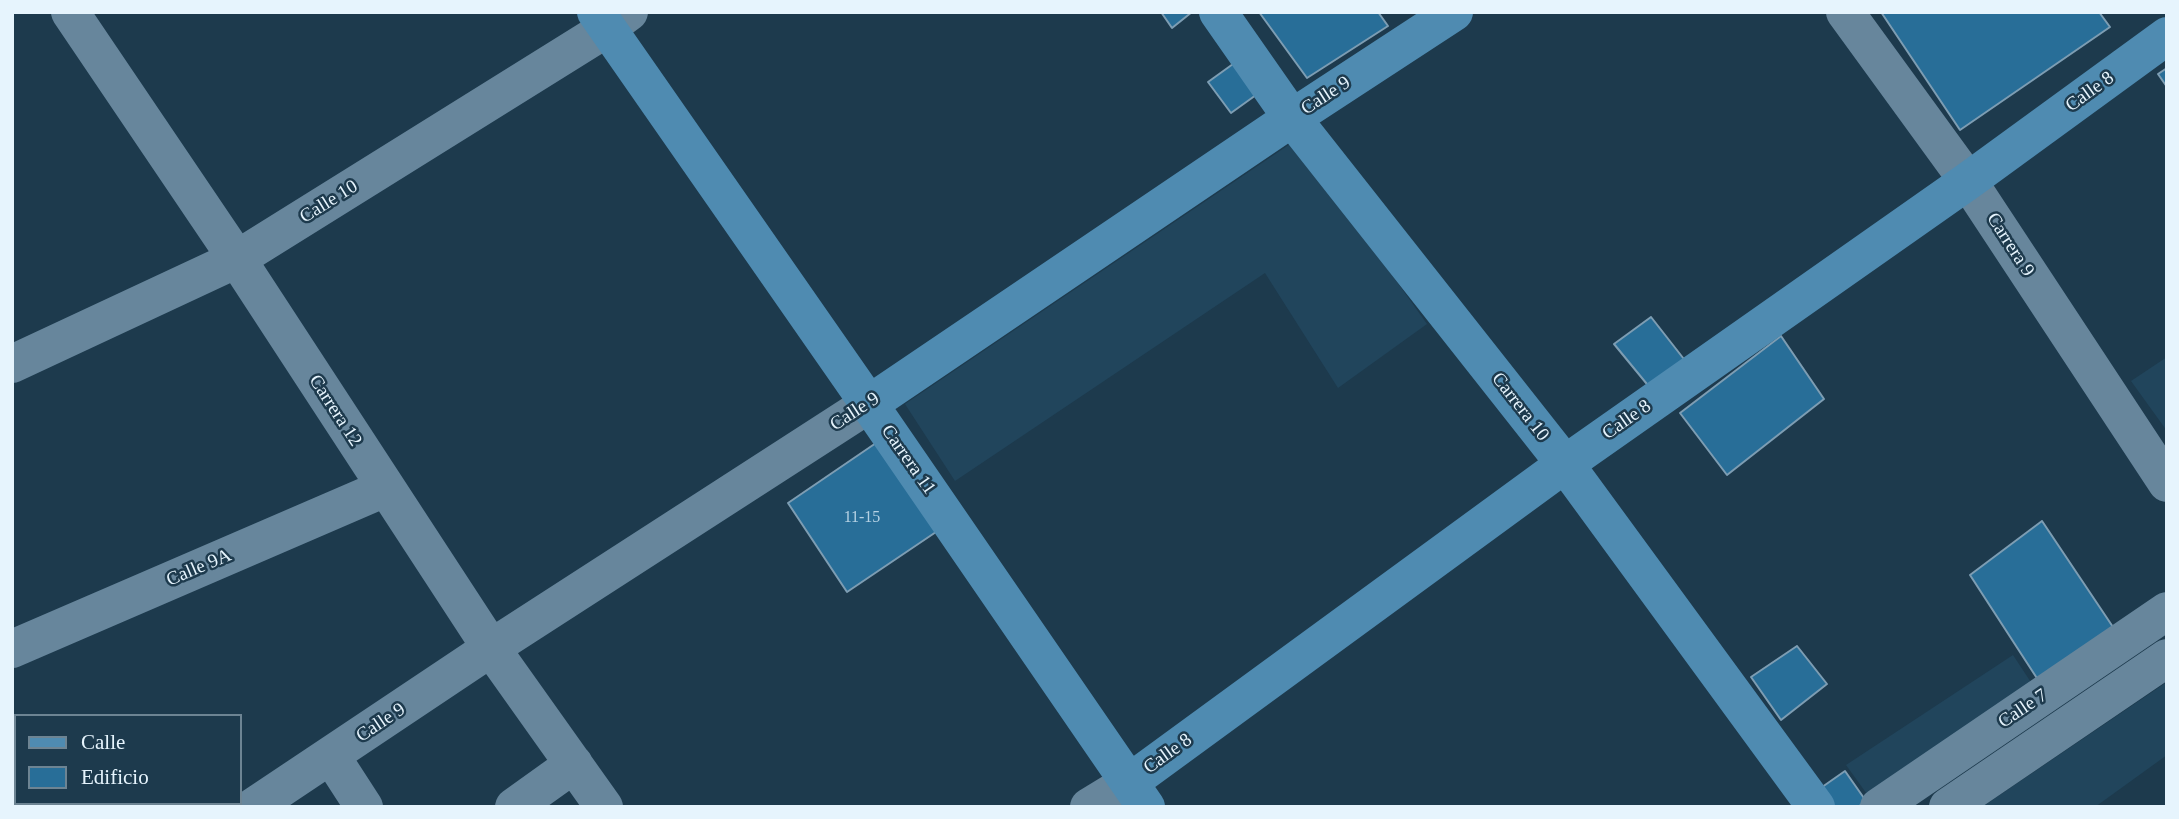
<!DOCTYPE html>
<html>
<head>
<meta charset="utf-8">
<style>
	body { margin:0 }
	#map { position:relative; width:2179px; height:819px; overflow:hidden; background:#1d3a4d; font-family:Georgia,serif }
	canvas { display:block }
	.frame { position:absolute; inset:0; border:14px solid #e6f4fd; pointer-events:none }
	.legend { position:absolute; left:14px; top:714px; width:228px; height:91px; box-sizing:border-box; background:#1d3a4d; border:2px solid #6d8493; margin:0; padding:9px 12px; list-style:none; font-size:21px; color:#e6f4fd }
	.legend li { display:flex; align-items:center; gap:14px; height:35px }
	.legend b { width:35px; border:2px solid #6d8493 }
</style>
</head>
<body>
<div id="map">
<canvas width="2179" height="819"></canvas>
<div class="frame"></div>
<ul class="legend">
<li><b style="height:9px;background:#4f8bb1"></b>Calle</li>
<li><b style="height:19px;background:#286e98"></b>Edificio</li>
</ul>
</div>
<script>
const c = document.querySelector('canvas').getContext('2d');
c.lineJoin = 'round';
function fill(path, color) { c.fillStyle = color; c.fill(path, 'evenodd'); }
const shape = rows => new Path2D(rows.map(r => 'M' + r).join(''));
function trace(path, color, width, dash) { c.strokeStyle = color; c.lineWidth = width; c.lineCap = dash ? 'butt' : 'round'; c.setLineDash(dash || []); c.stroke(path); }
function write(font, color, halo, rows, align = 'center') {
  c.font = font + ' Georgia,serif'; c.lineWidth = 5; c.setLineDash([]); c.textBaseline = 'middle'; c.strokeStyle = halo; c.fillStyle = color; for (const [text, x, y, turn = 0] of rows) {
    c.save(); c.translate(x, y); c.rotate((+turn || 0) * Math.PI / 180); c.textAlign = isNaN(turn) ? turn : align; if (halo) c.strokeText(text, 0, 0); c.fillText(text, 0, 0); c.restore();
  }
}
fill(shape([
	[1296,140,1427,324,1338,388,1265,273,955,481,905,404],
	[2167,357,2167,431,2131,381],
	[2013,655,2040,696,1872,801,1846,765],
	[2167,682,2167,755,2095,807,1982,807]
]), '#21455c');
const building = shape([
	[1161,12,1192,12,1172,28,1161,12],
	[1259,12,1378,12,1388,26,1307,78,1259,12],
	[1881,12,2099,12,2110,27,1960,130,1881,12],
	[1233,64,1256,95,1231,113,1208,82,1233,64],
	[2167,68,2167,87,2158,74,2167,68],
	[1651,317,1687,363,1651,389,1614,344,1651,317],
	[1781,336,1824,399,1727,475,1680,413,1781,336],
	[876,443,936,532,847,592,788,503,876,443],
	[2042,521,2119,636,2042,686,1970,575,2042,521],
	[1797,646,1827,684,1781,720,1751,677,1797,646],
	[1845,771,1866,801,1858,807,1825,807,1815,792,1845,771]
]);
fill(building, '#286e98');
trace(building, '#7d9db3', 2);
trace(shape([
	[70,12,237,259,491,648,604,807],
	[1845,12,1968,181,2167,483],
	[12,364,237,259,606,29,629,12],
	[12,649,385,488],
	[331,756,364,807],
	[12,804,14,807],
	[253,807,491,648,869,404],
	[514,807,574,764],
	[1089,807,1130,782],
	[1879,807,2167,611],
	[1948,807,2167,658]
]), '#67869c', 38);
trace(shape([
	[596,12,869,404,1146,807],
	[1218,12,1292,118,1565,464,1816,807],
	[869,404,1292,118,1454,12],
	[1130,782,1565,464,1968,181,2167,36]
]), '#4f8bb1', 38);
write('16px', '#b6d2e4', null, [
	["11-15",862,518]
]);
write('19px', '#e6f4fd', '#1d3a4d', [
	["Calle 8",2090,92,-36],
	["Calle 9",1326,96,-33],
	["Calle 10",329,202,-32],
	["Carrera 9",2010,245,57],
	["Carrera 10",1520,407,52],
	["Carrera 12",335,411,57],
	["Calle 9",855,412,-33],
	["Calle 8",1627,420,-35],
	["Carrera 11",908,460,55],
	["Calle 9A",199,568,-23],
	["Calle 7",2023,709,-34],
	["Calle 9",381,723,-34],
	["Calle 8",1168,754,-36]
]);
</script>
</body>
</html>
